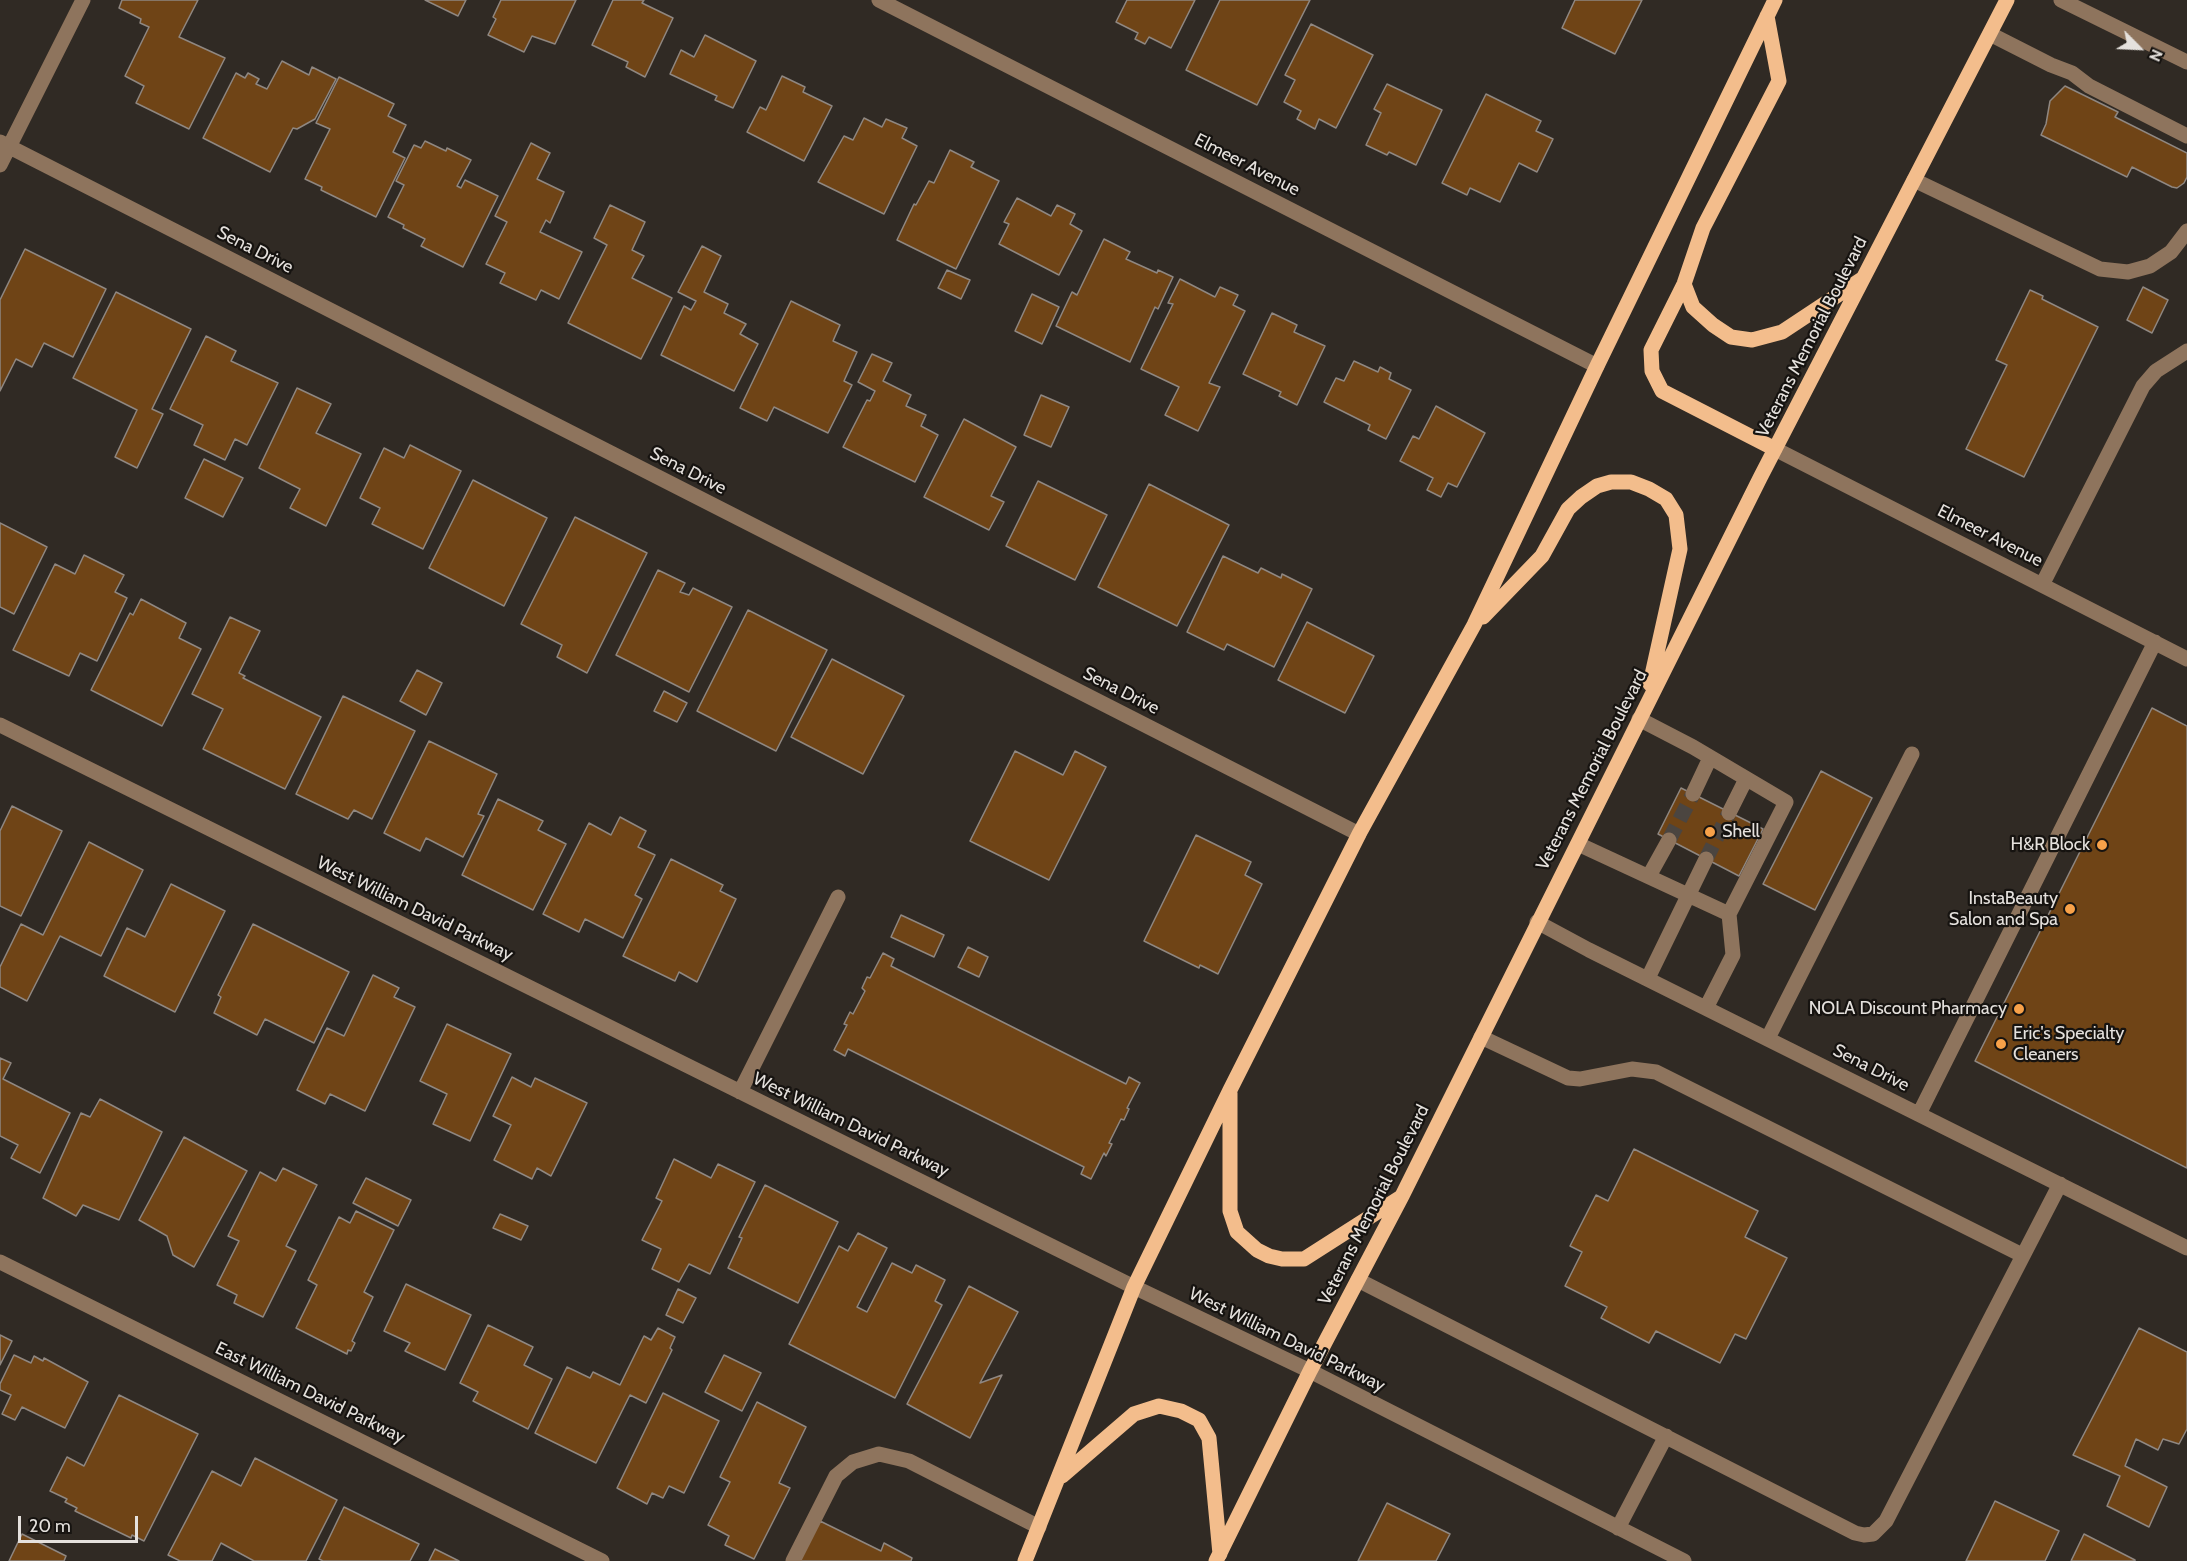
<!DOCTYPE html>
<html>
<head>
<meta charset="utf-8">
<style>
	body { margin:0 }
	#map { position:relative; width:2187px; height:1561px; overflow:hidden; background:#302a24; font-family:Cabin,sans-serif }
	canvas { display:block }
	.north { position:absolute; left:2109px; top:18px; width:60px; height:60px; -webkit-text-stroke:4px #161310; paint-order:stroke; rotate:114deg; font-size:16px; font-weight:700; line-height:24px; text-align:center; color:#e5e1dd }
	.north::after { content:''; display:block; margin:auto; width:21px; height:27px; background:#e5e1dd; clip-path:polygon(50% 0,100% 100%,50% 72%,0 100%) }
	.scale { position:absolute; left:18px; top:1516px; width:120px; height:27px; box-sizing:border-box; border:3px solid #e5e1dd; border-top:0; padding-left:8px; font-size:18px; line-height:21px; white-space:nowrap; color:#e5e1dd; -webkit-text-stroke:4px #161310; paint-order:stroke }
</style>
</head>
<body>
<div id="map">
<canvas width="2187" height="1561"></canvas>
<div class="north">N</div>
<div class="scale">20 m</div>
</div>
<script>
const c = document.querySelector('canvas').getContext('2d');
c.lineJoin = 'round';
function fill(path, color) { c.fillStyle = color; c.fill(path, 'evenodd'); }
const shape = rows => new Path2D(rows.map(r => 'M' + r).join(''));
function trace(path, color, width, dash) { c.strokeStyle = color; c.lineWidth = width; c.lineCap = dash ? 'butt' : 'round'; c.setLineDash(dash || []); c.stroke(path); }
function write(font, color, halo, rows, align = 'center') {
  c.font = font + ' Cabin,sans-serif'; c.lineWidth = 4.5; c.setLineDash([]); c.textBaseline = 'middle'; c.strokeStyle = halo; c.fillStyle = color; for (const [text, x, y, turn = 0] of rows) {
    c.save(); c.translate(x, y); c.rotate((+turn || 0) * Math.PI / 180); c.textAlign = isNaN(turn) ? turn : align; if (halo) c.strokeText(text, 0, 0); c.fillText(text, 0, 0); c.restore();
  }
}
const building = shape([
	[122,0,198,0,179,37,225,58,189,129,136,103,144,86,125,76,149,27,140,23,141,19,119,8,122,0],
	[425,0,466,0,458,16,425,0],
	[501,0,576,0,555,44,532,36,524,52,488,35,496,19,493,17,501,0],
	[613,0,644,0,642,3,673,18,645,77,626,67,628,62,592,45,613,0],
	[1127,0,1195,0,1171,48,1149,37,1145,44,1135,39,1138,33,1116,22,1127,0],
	[1220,0,1310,0,1257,105,1186,70,1220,0],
	[1575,0,1642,0,1615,54,1562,28,1575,0],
	[1311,24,1373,55,1336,128,1319,119,1315,129,1297,119,1301,111,1284,102,1295,80,1285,75,1311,24],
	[705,35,756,61,733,108,715,100,717,96,670,74,681,50,694,57,705,35],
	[282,61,309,75,312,67,336,79,315,119,297,129,293,128,270,172,203,138,236,73,245,78,248,73,259,79,256,84,267,89,282,61],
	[782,76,805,87,803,92,832,106,804,161,747,132,760,107,766,110,782,76],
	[339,77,394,104,388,116,406,125,393,152,405,158,376,217,321,190,322,187,305,179,330,129,316,123,339,77],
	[1387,84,1442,110,1416,165,1389,152,1387,155,1366,145,1381,113,1374,109,1387,84],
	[2065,86,2118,112,2115,117,2187,153,2187,177,2184,183,2177,188,2172,187,2132,167,2127,177,2041,135,2046,124,2050,101,2065,86],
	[1486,94,1541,121,1536,131,1553,139,1537,172,1519,163,1500,202,1470,188,1467,195,1442,183,1486,94],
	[864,118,882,127,886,119,907,128,902,138,917,146,884,214,818,182,844,136,853,140,864,118],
	[425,141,446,151,447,148,471,160,457,186,461,188,465,180,498,196,463,267,421,246,425,239,403,228,404,225,388,217,404,185,396,181,414,145,421,148,425,141],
	[531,143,550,153,537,179,564,192,550,223,546,220,540,232,582,252,559,299,541,290,536,300,500,283,505,273,486,264,507,222,495,216,531,143],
	[950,150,974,162,971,167,999,181,956,269,897,240,914,204,916,205,929,181,934,183,950,150],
	[1017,198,1051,216,1057,205,1075,214,1070,224,1082,231,1059,275,999,244,1009,224,1004,222,1017,198],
	[610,205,645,222,632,250,644,256,632,278,672,298,641,359,568,323,607,245,594,238,610,205],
	[1104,239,1130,252,1126,259,1157,273,1158,270,1173,277,1158,309,1155,307,1130,362,1056,326,1072,292,1077,295,1104,239],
	[702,246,721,256,704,292,728,304,724,313,746,324,740,334,758,344,734,391,661,355,684,306,691,310,696,301,678,292,702,246],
	[25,249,106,289,73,357,44,343,32,367,16,359,0,391,0,300,25,249],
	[947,270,970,280,961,299,938,288,947,270],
	[1180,279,1215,297,1220,287,1238,295,1233,305,1245,311,1209,383,1220,387,1198,431,1165,415,1179,387,1141,369,1173,304,1168,303,1180,279],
	[2143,287,2168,300,2152,333,2127,320,2143,287],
	[2030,290,2043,296,2042,299,2098,327,2024,477,1966,449,2007,365,1996,360,2030,290],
	[116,292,191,329,152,409,163,414,137,468,115,457,137,410,73,378,116,292],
	[1032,294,1059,307,1042,344,1015,331,1032,294],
	[791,301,840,325,833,341,857,352,844,381,852,385,828,433,774,407,767,421,740,408,791,301],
	[1272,313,1297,325,1294,332,1325,346,1297,405,1279,396,1281,392,1243,374,1272,313],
	[206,336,236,351,231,361,278,383,247,445,235,439,225,460,194,445,203,425,170,409,206,336],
	[872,354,892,363,883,381,911,395,906,406,926,415,921,426,938,435,915,482,843,447,867,400,870,401,875,391,858,382,872,354],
	[1354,361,1378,372,1380,367,1391,373,1389,379,1411,390,1386,439,1368,430,1370,425,1324,402,1336,378,1344,381,1354,361],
	[297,388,331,404,316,433,361,454,326,526,290,508,300,489,259,468,297,388],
	[1041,395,1069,407,1051,447,1024,435,1041,395],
	[1436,406,1485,433,1457,487,1448,483,1441,497,1427,490,1433,478,1400,461,1413,436,1419,439,1436,406],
	[964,419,1016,447,991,496,1004,502,989,530,924,497,964,419],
	[410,445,461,471,423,549,372,524,380,508,360,498,384,448,404,458,410,445],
	[204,459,243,478,223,517,185,498,204,459],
	[473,480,547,518,504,606,429,568,473,480],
	[1038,481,1107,515,1075,580,1006,546,1038,481],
	[1149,484,1229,525,1177,626,1098,587,1149,484],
	[575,517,647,553,587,673,557,657,562,645,521,624,575,517],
	[0,523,47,547,14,614,0,607,0,523],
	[84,555,124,575,115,592,127,598,97,661,80,653,69,676,13,650,55,564,75,574,84,555],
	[1223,556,1258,573,1261,568,1281,578,1282,574,1312,589,1274,667,1227,644,1224,650,1187,632,1223,556],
	[658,570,685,583,680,592,689,595,693,588,732,607,689,692,616,655,658,570],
	[141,599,186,623,179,638,201,649,162,726,91,690,130,613,133,615,141,599],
	[748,610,827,650,776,751,697,711,748,610],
	[230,617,260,631,239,673,245,676,243,678,321,717,285,789,203,749,223,709,192,694,230,617],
	[1307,622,1374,656,1345,713,1278,680,1307,622],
	[832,659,904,696,863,774,791,737,832,659],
	[417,670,442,683,426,715,400,701,417,670],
	[664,691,687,703,677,722,654,711,664,691],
	[343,696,415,731,372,819,354,810,348,819,296,794,343,696],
	[2152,708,2187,726,2187,1168,1975,1061,2152,708],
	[429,741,497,774,478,814,484,816,463,857,426,838,420,851,384,833,429,741],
	[1015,751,1063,775,1075,751,1106,767,1049,880,970,841,1015,751],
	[1821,771,1872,798,1815,910,1763,884,1821,771],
	[1681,788,1763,829,1739,876,1658,834,1681,788],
	[498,799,543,821,538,830,566,844,533,910,462,875,498,799],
	[12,806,62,831,21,916,0,906,0,831,12,806],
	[620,817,646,831,638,847,655,855,635,895,642,899,623,938,585,919,579,932,543,914,589,823,611,835,620,817],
	[1196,835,1251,862,1245,875,1262,884,1218,974,1200,965,1199,968,1144,941,1196,835],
	[89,842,143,870,101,956,60,936,27,1001,0,987,0,967,21,924,43,935,89,842],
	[671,859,723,885,720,891,736,899,697,982,679,972,675,981,623,956,671,859],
	[171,884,225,911,175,1012,104,976,127,928,145,937,171,884],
	[901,915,944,935,934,957,891,937,901,915],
	[253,924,349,972,314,1043,265,1019,257,1035,214,1013,221,997,218,995,253,924],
	[968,947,988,957,979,977,958,967,968,947],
	[883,953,894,959,891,966,1126,1084,1129,1077,1140,1083,1127,1108,1129,1109,1124,1120,1121,1119,1109,1143,1112,1144,1106,1156,1104,1153,1091,1179,1081,1174,1084,1167,848,1049,845,1056,834,1050,847,1025,844,1024,850,1012,853,1014,865,991,862,988,867,977,870,978,883,953],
	[373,975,399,988,394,997,415,1007,365,1111,330,1094,325,1104,297,1090,327,1028,344,1036,373,975],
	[447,1024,511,1054,470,1141,433,1124,447,1094,420,1081,447,1024],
	[0,1058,11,1063,3,1079,70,1113,40,1173,11,1158,18,1145,0,1136,0,1058],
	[512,1077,531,1087,535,1078,587,1103,551,1176,537,1168,532,1179,494,1160,511,1125,493,1116,512,1077],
	[100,1099,162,1132,119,1220,83,1205,76,1216,43,1198,81,1113,90,1117,100,1099],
	[184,1137,247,1171,194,1267,173,1255,167,1236,139,1220,184,1137],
	[1634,1149,1758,1211,1745,1237,1787,1258,1746,1339,1735,1334,1720,1363,1656,1331,1649,1343,1601,1318,1607,1307,1565,1286,1582,1252,1570,1246,1596,1195,1608,1201,1634,1149],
	[674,1159,711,1178,718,1164,755,1182,710,1274,689,1264,679,1282,652,1269,661,1249,642,1240,662,1201,656,1198,674,1159],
	[283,1168,317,1185,286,1246,296,1251,263,1317,234,1303,237,1295,217,1285,239,1241,228,1236,260,1172,276,1181,283,1168],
	[366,1178,411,1200,398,1226,353,1203,366,1178],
	[765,1185,838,1222,798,1303,728,1268,742,1238,739,1237,765,1185],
	[356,1211,394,1230,364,1292,373,1297,352,1341,355,1343,351,1351,348,1350,347,1354,296,1328,317,1285,308,1280,339,1217,350,1223,356,1211],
	[500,1214,528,1226,521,1240,493,1228,500,1214],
	[858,1233,887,1248,857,1307,867,1312,892,1263,912,1273,916,1265,945,1280,935,1301,942,1305,895,1398,789,1344,839,1246,848,1251,858,1233],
	[406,1284,471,1315,445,1370,405,1351,410,1343,384,1331,406,1284],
	[969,1286,1018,1312,980,1383,1002,1375,970,1438,907,1404,969,1286],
	[678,1289,696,1298,683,1323,666,1315,678,1289],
	[488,1325,533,1347,524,1365,552,1379,528,1429,473,1401,478,1392,460,1383,488,1325],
	[658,1328,675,1337,670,1348,672,1350,646,1403,630,1395,596,1463,535,1433,567,1367,590,1378,593,1372,620,1385,644,1336,651,1340,658,1328],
	[2139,1328,2187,1352,2187,1429,2179,1444,2163,1439,2158,1450,2136,1439,2125,1466,2167,1487,2149,1527,2107,1506,2120,1476,2073,1455,2139,1328],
	[0,1335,12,1341,0,1365,0,1335],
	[14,1355,31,1363,34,1356,43,1361,44,1358,88,1382,65,1428,22,1407,15,1420,2,1414,11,1395,0,1390,0,1384,14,1355],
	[724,1355,761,1373,742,1411,705,1392,724,1355],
	[663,1393,719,1421,684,1493,669,1486,663,1498,652,1493,647,1504,617,1488,663,1393],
	[119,1395,198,1434,144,1541,132,1535,131,1538,75,1511,77,1508,65,1502,67,1499,50,1491,67,1457,84,1466,119,1395],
	[757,1402,806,1427,779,1483,790,1488,754,1559,725,1545,729,1536,708,1525,730,1482,720,1477,757,1402],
	[255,1458,337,1500,306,1561,254,1561,221,1543,212,1561,180,1561,168,1555,212,1471,241,1486,255,1458],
	[1995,1501,2059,1531,2045,1561,1966,1561,1995,1501],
	[1387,1503,1450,1534,1436,1561,1358,1561,1387,1503],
	[344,1507,419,1544,410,1561,323,1561,319,1559,344,1507],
	[820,1521,881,1551,884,1543,912,1558,911,1561,799,1561,820,1521],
	[22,1534,66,1556,64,1561,9,1561,22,1534],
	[2084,1534,2135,1560,2135,1561,2071,1561,2084,1534],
	[435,1549,459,1561,429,1561,435,1549]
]);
fill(building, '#6f4416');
trace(building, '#8f8781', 1.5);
trace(shape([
	[1669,840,1693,794],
	[1706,859,1729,813]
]), '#4b4540', 15, [15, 8]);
trace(shape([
	[879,0,1597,366],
	[2061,0,2187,62],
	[1990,34,2051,65,2072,73,2089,86,2187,136],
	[0,142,1359,834],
	[0,165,83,0],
	[1914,180,2100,269,2128,272,2150,266,2171,252,2187,231],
	[1775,449,2187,659],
	[2042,585,2143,386,2156,371,2187,351],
	[0,725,1134,1287,1310,1371,1684,1561],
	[1693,794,1710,758],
	[1729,813,1746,779],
	[1578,844,1729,914,1786,802,1693,747,1639,719],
	[1649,876,1669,840],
	[1537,922,1589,950,2187,1248],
	[1648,978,1706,859],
	[1706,1008,1733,955,1729,914],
	[1481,1037,1568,1078,1580,1079,1632,1069,1656,1072,2022,1255],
	[1768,1038,1912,754],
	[740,1092,838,897],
	[1919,1114,2155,642],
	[0,1262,602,1561],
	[1358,1280,1855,1533,1864,1535,1873,1534,1886,1521,2060,1184],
	[1618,1528,1666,1436],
	[793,1561,836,1476,853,1462,879,1454,909,1461,1039,1527]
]), '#8e745d', 15);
trace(shape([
	[1767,16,1779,81,1703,228,1684,284,1651,350,1652,371,1662,391,1775,449],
	[1684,284,1693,307,1713,325,1731,337,1752,340,1782,332,1862,279],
	[1483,617,1542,556,1568,509,1581,497,1597,486,1611,482,1631,482,1649,489,1666,499,1676,515,1680,549,1650,684],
	[1230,1093,1230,1211,1237,1232,1257,1250,1269,1256,1282,1259,1304,1259,1401,1197],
	[1062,1476,1134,1414,1159,1406,1181,1411,1199,1420,1209,1438,1220,1554],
	[1025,1561,1134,1287,1230,1090,1359,834,1474,625,1597,366,1775,0],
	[1216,1561,1310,1371,1402,1196,1760,478,2007,0]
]), '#f3bd8c', 15);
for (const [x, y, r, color] of [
	[1710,832,6,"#f7a149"],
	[2102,845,6,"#f7a149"],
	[2070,909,6,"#f7a149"],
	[2019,1009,6,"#f7a149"],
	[2001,1044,6,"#f7a149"]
]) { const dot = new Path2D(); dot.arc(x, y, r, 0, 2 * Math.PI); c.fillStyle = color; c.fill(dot); trace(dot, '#161310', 2); }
write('18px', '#e5e1dd', '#161310', [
	["Elmeer Avenue",1247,165,27],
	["Sena Drive",255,250,27],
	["Veterans Memorial Boulevard",1812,337,-63],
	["Sena Drive",688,471,27],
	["Elmeer Avenue",1990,536,27],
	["Sena Drive",1121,691,27],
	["Veterans Memorial Boulevard",1592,770,-63],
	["West William David Parkway",415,909,26],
	["Sena Drive",1871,1068,27],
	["West William David Parkway",851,1125,26],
	["Veterans Memorial Boulevard",1374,1205,-63],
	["West William David Parkway",1287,1340,26],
	["East William David Parkway",310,1393,26]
]);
write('18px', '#e5e1dd', '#161310', [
	["Shell",1722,832,"left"],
	["H&R Block",2090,845],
	["InstaBeauty",2058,899],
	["Salon and Spa",2058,920],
	["NOLA Discount Pharmacy",2007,1009],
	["Eric's Specialty",2013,1034,"left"],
	["Cleaners",2013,1055,"left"]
], 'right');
</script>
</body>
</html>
